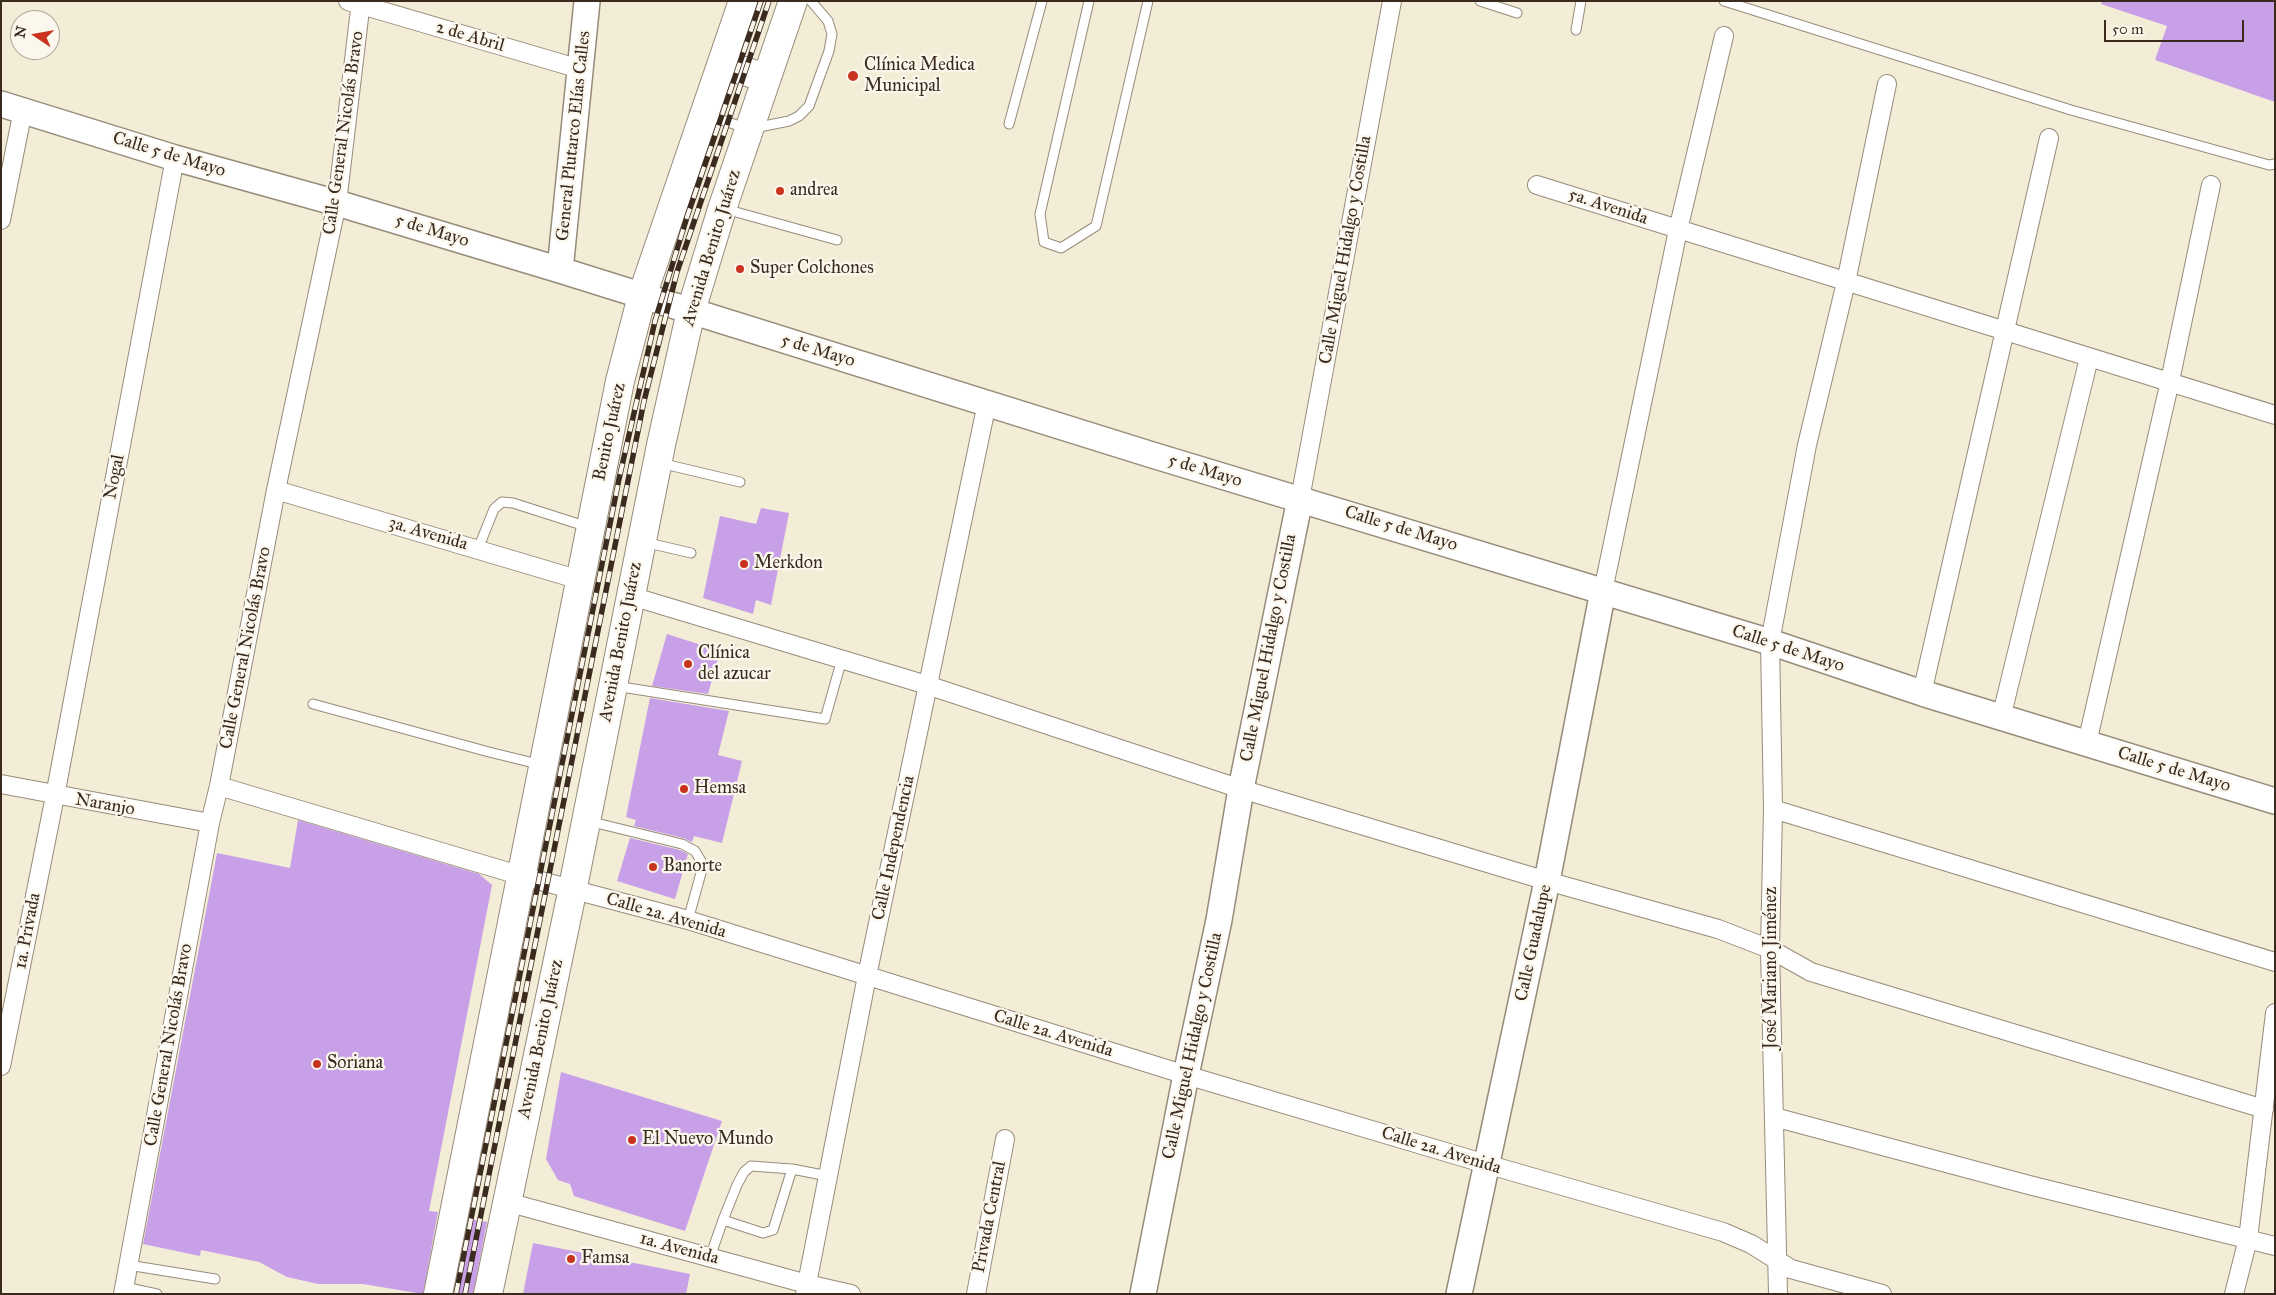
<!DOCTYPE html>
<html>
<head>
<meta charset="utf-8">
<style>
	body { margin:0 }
	#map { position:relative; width:2276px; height:1295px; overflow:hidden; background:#f3ecd7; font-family:"IM FELL Great Primer",serif }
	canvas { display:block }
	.frame { position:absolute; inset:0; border:2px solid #3b2a1e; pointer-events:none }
	.north { position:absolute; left:10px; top:10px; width:50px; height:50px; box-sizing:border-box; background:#fbf7ec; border:1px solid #aea59a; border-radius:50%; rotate:282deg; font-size:14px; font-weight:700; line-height:20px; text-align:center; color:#3b2a1e }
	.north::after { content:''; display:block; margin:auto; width:18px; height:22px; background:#c8321e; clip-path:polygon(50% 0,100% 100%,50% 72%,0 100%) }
	.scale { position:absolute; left:2104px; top:20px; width:140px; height:22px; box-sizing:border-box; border:2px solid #3b2a1e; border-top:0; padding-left:6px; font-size:15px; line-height:18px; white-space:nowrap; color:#3b2a1e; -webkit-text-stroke:4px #fbf7ec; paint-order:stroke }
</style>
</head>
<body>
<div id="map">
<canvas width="2276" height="1295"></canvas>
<div class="frame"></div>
<div class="north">N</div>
<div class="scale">50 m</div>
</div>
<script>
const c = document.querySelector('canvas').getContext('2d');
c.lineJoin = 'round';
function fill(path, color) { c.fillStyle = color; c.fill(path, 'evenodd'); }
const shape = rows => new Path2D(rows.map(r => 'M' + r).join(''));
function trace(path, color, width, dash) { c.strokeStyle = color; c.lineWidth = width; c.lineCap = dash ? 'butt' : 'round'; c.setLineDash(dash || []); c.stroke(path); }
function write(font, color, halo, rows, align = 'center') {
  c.font = font + ' "IM FELL Great Primer",serif'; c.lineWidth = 4.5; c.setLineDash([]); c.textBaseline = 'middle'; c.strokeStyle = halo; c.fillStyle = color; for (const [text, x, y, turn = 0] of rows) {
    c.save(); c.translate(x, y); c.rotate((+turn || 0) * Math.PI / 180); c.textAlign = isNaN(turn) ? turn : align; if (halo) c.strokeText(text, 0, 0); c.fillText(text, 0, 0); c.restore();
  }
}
fill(shape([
	[2102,1,2275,1,2275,102,2155,60,2167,26,2101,4],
	[761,508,789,513,771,605,756,600,753,614,703,598,720,516,756,524],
	[667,634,720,651,708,694,652,686],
	[650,698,729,711,718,755,742,761,722,843,694,836,692,842,683,838,634,826,636,820,626,817],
	[298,820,479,874,492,885,429,1211,438,1212,423,1294,363,1284,318,1284,287,1277,259,1262,201,1250,200,1256,143,1244,217,853,290,868],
	[630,838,680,850,688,854,675,899,617,881],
	[561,1072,722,1121,685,1231,574,1196,570,1184,558,1180,546,1159],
	[469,1219,487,1222,473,1294,454,1294],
	[533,1243,690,1274,686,1294,523,1294]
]), '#c8a0e8');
const lane = shape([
	[1089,1,1040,214,1044,242,1061,248,1096,226,1148,1],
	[1480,1,1517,13],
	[1724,1,2071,110,2269,165,2275,164],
	[1576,30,1581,1],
	[706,115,749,129,789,121,799,116,809,106,829,51,832,34,828,21,811,1],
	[1009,124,1042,1],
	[725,209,837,240],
	[660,463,740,482],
	[644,542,691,553],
	[478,549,494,509,502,502,513,503,588,527],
	[615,686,825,719,842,659],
	[313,704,489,752,542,765],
	[588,821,682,844,695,851,701,861,701,873,688,920],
	[792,1169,773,1230,763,1233,723,1220,737,1185,744,1172,751,1166,792,1169,828,1176],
	[710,1257,723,1220],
	[128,1265,215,1279],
	[124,1287,157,1294]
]);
const street = shape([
	[348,1,580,69],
	[1537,185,2275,415],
	[1,220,23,110],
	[276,490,580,580],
	[1300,499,1392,1],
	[1603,591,1678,230,1724,36],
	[631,596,927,685,1241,789,1547,881,1718,929,1770,949,1811,972,2264,1109],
	[1922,693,2049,138],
	[2001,718,2089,358],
	[2087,743,2170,381,2211,185],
	[1,784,210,823],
	[219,786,522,876,688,920,1186,1075,1486,1164,1723,1232,1751,1244,1791,1269,1882,1294],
	[1773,809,2275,962],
	[1,1066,55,796,175,158],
	[1774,1117,2029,1185,2275,1246],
	[507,1202,807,1284,851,1294],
	[123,1294,210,823,219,786,276,490,337,203,361,1],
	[805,1294,867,976,987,403],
	[976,1294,1005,1139],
	[1778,1294,1770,949,1773,809,1770,642,1807,445,1846,282,1887,84],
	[2234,1294,2248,1239,2275,1013]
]);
const secondary = shape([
	[1,104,175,158,337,203,560,270,1149,454,1770,642,1922,693,2275,801],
	[560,270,587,1],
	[1143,1294,1186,1075,1219,920,1241,789,1300,499],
	[1459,1294,1547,881,1603,591]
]);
const primary = shape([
	[722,64,766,78],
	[438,1294,620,381,642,296,743,1],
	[488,1294,570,902,661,445,691,311,722,209,793,1]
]);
trace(lane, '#978b7a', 11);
trace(street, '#978b7a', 20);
trace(secondary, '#978b7a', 28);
trace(primary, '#978b7a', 30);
trace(lane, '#fff', 9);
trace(street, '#fff', 18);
trace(secondary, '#fff', 25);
trace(primary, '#fff', 28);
const rail = shape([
	[456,1294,619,479,655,321,687,217,761,1],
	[465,1294,644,401,677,272,769,1]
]);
trace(rail, '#3b2a1e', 5.5);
trace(rail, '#fbf7ec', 4, [11]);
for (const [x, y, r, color] of [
	[853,76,6,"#c8321e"],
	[780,191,5,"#c8321e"],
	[740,269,5,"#c8321e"],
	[744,564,5,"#c8321e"],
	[688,664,5,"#c8321e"],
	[684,789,5,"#c8321e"],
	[653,867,5,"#c8321e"],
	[317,1064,5,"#c8321e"],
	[632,1140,5,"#c8321e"],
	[571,1259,5,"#c8321e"]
]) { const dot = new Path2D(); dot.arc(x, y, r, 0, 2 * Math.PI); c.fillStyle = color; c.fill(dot); trace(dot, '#fbf7ec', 2); }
write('18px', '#3b2a1e', '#fbf7ec', [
	["2 de Abril",470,37,16],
	["Calle General Nicolás Bravo",344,133,-82],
	["General Plutarco Elías Calles",574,136,-84],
	["Calle 5 de Mayo",169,155,17],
	["5a. Avenida",1608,207,18],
	["5 de Mayo",432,231,17],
	["Avenida Benito Juárez",712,248,-73],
	["Calle Miguel Hidalgo y Costilla",1346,250,-80],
	["5 de Mayo",818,351,17],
	["Benito Juárez",610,432,-78],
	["5 de Mayo",1205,471,17],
	["Nogal",115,477,-79],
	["Calle 5 de Mayo",1401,529,17],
	["3a. Avenida",428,534,16],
	["Avenida Benito Juárez",621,642,-79],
	["Calle General Nicolás Bravo",246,648,-79],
	["Calle Miguel Hidalgo y Costilla",1269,648,-79],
	["Calle 5 de Mayo",1788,649,18],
	["Calle 5 de Mayo",2174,770,17],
	["Naranjo",105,805,10],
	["Calle Independencia",894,848,-78],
	["Calle 2a. Avenida",666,916,16],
	["1a. Privada",28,931,-79],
	["Calle Guadalupe",1534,943,-78],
	["José Mariano Jiménez",1772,968,-90],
	["Calle 2a. Avenida",1053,1034,17],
	["Avenida Benito Juárez",541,1039,-78],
	["Calle General Nicolás Bravo",169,1045,-80],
	["Calle Miguel Hidalgo y Costilla",1193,1046,-78],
	["Calle 2a. Avenida",1441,1151,17],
	["Privada Central",990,1217,-79],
	["1a. Avenida",679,1249,15]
]);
write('18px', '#3b2a1e', '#fbf7ec', [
	["Clínica Medica",864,66],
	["Municipal",864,87],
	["andrea",790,191],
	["Super Colchones",750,269],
	["Merkdon",754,564],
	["Clínica",698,654],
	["del azucar",698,675],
	["Hemsa",694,789],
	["Banorte",663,867],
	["Soriana",327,1064],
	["El Nuevo Mundo",642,1140],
	["Famsa",581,1259]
], 'left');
</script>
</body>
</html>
